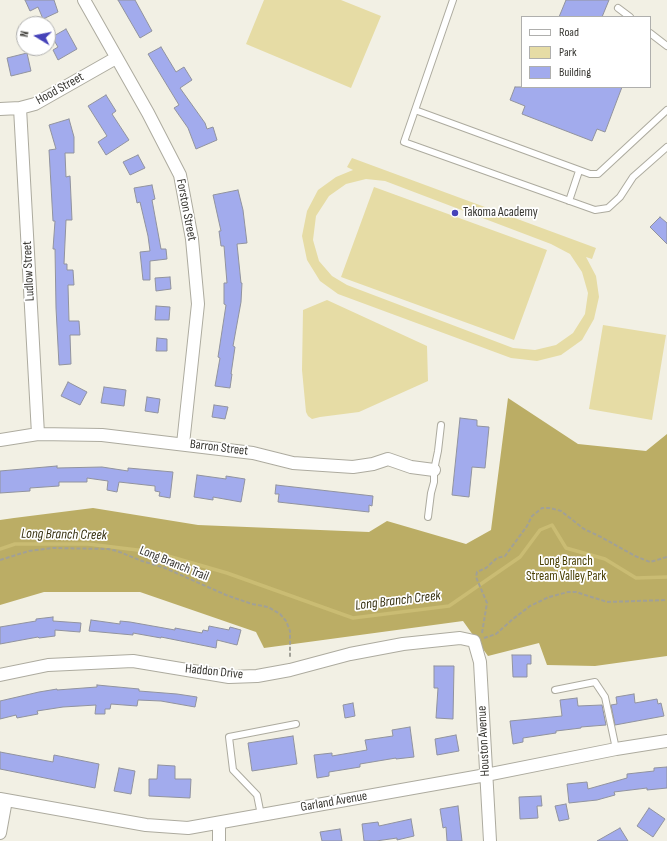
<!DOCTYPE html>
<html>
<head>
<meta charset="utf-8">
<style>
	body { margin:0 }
	#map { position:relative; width:667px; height:841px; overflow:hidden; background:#f2f0e4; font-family:"Sofia Sans Condensed",sans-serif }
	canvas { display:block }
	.legend { position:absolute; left:521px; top:16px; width:130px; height:72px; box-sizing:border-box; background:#fff; border:1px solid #afafad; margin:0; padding:5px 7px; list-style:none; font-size:12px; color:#383732 }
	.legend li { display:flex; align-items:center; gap:8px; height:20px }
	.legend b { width:20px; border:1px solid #afafad }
	.north { position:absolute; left:16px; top:16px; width:40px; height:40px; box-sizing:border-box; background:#fff; border:1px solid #afafad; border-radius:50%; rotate:280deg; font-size:11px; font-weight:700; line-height:16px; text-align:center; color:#383732 }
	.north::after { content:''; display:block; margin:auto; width:14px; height:18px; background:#4643b9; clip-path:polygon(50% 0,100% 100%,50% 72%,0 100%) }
</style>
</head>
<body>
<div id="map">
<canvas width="667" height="841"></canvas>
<ul class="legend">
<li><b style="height:5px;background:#fff"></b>Road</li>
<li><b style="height:11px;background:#e6dca5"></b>Park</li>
<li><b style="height:11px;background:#a2abed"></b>Building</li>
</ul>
<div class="north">N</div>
</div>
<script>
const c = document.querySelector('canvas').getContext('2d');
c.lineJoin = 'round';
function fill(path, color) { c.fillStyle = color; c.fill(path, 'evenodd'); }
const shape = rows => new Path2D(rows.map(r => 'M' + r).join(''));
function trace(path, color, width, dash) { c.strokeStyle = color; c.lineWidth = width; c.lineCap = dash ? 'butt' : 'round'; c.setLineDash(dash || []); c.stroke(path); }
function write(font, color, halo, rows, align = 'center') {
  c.font = font + ' "Sofia Sans Condensed",sans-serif'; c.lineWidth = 3.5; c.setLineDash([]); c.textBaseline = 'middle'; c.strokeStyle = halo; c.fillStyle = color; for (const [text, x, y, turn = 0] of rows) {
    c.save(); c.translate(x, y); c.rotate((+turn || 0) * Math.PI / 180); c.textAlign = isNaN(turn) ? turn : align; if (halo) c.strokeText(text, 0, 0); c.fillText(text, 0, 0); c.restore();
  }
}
fill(shape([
	[264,0,341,0,381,16,351,88,246,44],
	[352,158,596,248,592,259,586,257,596,276,599,297,594,319,582,340,561,355,537,361,511,358,338,294,320,281,307,260,302,236,307,211,318,190,336,177,353,170,347,167],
	[366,179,385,181,551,244,570,254,582,272,588,293,585,314,573,333,556,345,535,350,513,348,347,285,332,276,319,261,313,240,316,216,329,196,346,184],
	[374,187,547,250,514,340,341,277],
	[327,300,427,346,428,381,359,412,320,417,312,419,308,416,306,412,302,370,303,310],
	[603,325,666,335,652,420,589,409]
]), '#e6dca5');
fill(shape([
	[508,398,578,444,646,451,667,434,667,656,595,666,547,665,539,643,488,656,463,621,264,648,256,632,140,592,44,592,0,605,0,520,14,518,93,508,198,525,369,532,387,521,466,544,491,530]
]), '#bbad65');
trace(shape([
	[0,549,15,544,88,544,154,552,227,573,353,618,449,606,520,557,540,530,552,525,566,548,605,559,636,578,667,577]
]), '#cabc73', 3.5);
const building = shape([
	[25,0,54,0,58,12,43,19,38,7,30,11,25,0],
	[118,0,135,0,152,31,140,38,118,0],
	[566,0,609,0,602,17,559,17,566,0],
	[66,29,77,49,58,60,53,50,58,47,52,37,66,29],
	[161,47,176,72,184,67,192,80,180,88,205,123,207,129,213,127,217,140,196,149,188,128,174,108,179,105,148,54,161,47],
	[27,53,31,71,11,76,7,58,27,53],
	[515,87,622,87,605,132,597,129,592,141,522,114,525,106,510,100,515,87],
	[106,95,116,111,112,114,129,140,106,155,98,142,107,136,88,106,106,95],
	[69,119,74,137,74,153,65,153,66,177,70,176,72,220,66,220,64,264,67,264,67,270,73,270,74,285,68,285,69,321,79,321,80,335,70,335,71,364,59,365,56,308,55,249,53,249,55,221,53,221,49,150,56,149,49,125,69,119],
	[138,155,145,168,130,175,123,162,138,155],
	[152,185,155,199,152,200,161,249,166,249,167,259,150,261,150,280,143,280,140,252,150,251,148,236,140,202,137,203,134,188,152,185],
	[238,190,243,210,247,243,237,244,241,283,242,283,241,302,233,346,235,347,231,374,232,374,230,388,215,386,220,358,218,357,226,305,224,304,224,283,227,283,224,246,221,246,219,231,221,231,213,195,238,190],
	[660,217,667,223,667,244,650,227,660,217],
	[170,277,171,289,156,291,155,278,170,277],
	[156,306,170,307,169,320,155,320,156,306],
	[157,338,167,339,167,351,156,351,157,338],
	[68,382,87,392,80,405,61,396,68,382],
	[104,387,126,390,124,406,101,403,104,387],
	[147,397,160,399,158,413,145,411,147,397],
	[214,405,228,407,225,419,212,417,214,405],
	[460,418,477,420,477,426,489,427,485,468,472,467,469,497,452,495,460,418],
	[57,466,57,468,102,467,128,471,128,468,173,472,170,498,159,496,160,492,155,491,155,486,119,482,117,492,107,490,108,481,87,478,87,482,59,482,59,486,30,488,30,491,0,493,0,471,57,466],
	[197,475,226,479,226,476,245,479,241,502,213,497,213,500,194,497,197,475],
	[276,485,373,496,372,506,369,505,369,512,278,502,279,494,275,494,276,485],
	[53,617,53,621,81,623,80,632,55,630,55,636,39,638,38,637,0,644,0,627,36,621,36,619,53,617],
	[91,620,120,624,120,621,130,622,175,630,175,628,202,633,203,630,208,631,209,626,229,630,230,627,241,630,237,645,217,640,216,648,161,637,161,638,133,633,133,635,89,631,91,620],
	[512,655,531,655,531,664,527,664,527,677,513,677,512,655],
	[434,666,454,666,453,719,436,718,438,688,434,688,434,666],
	[97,685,139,689,139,691,177,694,197,697,195,707,161,701,138,700,137,706,111,704,110,709,105,709,105,714,95,714,96,705,63,707,37,711,38,714,17,718,16,715,0,719,0,701,39,692,57,689,57,690,97,687,97,685],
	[634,694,635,703,657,699,658,704,661,703,664,716,615,725,611,705,617,704,616,697,634,694],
	[577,698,578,706,602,705,606,725,581,727,581,728,556,731,556,733,523,738,523,742,513,744,510,721,562,716,560,700,577,698],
	[353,703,355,716,345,718,343,705,353,703],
	[410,727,414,757,396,759,396,758,360,764,360,767,329,772,329,776,317,778,314,755,332,753,332,756,367,750,365,740,393,736,392,730,410,727],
	[456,735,459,751,437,755,435,739,456,735],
	[293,736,297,764,252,771,248,743,293,736],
	[0,752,53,762,54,755,99,764,95,788,0,769,0,752],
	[158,765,175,766,175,779,191,779,190,798,149,796,149,779,157,779,158,765],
	[667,767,667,788,647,790,647,788,614,792,615,795,597,800,569,803,567,784,587,782,588,789,627,778,627,774,654,771,654,768,667,767],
	[119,768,135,771,131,794,114,791,119,768],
	[541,796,542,806,537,806,538,818,520,819,519,797,541,796],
	[566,804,569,819,559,821,555,806,566,804],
	[458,806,462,841,447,841,446,827,443,828,440,809,458,806],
	[649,808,665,819,653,837,637,826,649,808],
	[411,819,414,836,397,840,397,838,376,841,364,841,362,824,378,822,379,826,411,819],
	[620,828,628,841,597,841,620,828],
	[340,829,342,841,322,841,320,832,340,829]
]);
fill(building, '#a2abed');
trace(building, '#91939e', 1);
const lane = shape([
	[453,0,404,142,595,210,608,208,620,197,633,177,667,147],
	[618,8,630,17],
	[650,33,667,46],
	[415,110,590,174,598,174,667,110],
	[569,201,579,171],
	[428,517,431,493,434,482,434,470,438,451,441,425],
	[555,690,595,682,605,697,616,749],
	[261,815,257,795,233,770,229,737,296,724]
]);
const street = shape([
	[84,0,148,113,180,175,192,239,198,304,183,444],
	[20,108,38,434],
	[0,109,20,108,35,104,116,58],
	[0,440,38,434,102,435,253,453,293,463,353,467,373,464,388,459,411,467,434,470],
	[0,675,48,665,133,661,229,677,257,676,290,670,350,654,403,644,460,638,474,641,480,662,490,841],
	[0,799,146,825,188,828,486,775,616,749,667,741],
	[219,823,219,841],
	[0,833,6,800]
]);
trace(lane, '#adab9f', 8);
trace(street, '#adab9f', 14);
trace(shape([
	[0,560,29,551,53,548,108,549,117,551,142,561,165,568,226,595,252,604,268,607,280,614,286,621,290,631,290,658],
	[482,633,487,603,476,577,477,572,486,568,497,558,505,556,527,526,532,516,542,508,550,508,561,511,584,529,601,537,635,556,650,562,667,557],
	[484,638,496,634,513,619,530,606,549,597,568,592,576,592,607,602,667,600]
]), '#a1a097', 2, [4, 2]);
trace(lane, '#fff', 6);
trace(street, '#fff', 12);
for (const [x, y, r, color] of [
	[455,213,4,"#4643b9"]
]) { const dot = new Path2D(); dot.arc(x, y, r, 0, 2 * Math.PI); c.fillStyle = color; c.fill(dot); trace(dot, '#fff', 1.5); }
write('13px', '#383732', '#fff', [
	["Hood Street",60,89,-29],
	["Forston Street",186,210,79],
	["Ludlow Street",29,271,-93],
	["Barron Street",219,448,7],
	["Long Branch Trail",174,564,22],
	["Haddon Drive",214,672,6],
	["Houston Avenue",484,741,-93],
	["Garland Avenue",334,802,-10]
]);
write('13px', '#383732', '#fff', [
	["Takoma Academy",463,213]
], 'left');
write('13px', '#483e01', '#fff', [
	["Long Branch",566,562],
	["Stream Valley Park",566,577]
]);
write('italic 14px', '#36300f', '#fff', [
	["Long Branch Creek",64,535,1],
	["Long Branch Creek",398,601,-7]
]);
</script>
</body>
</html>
